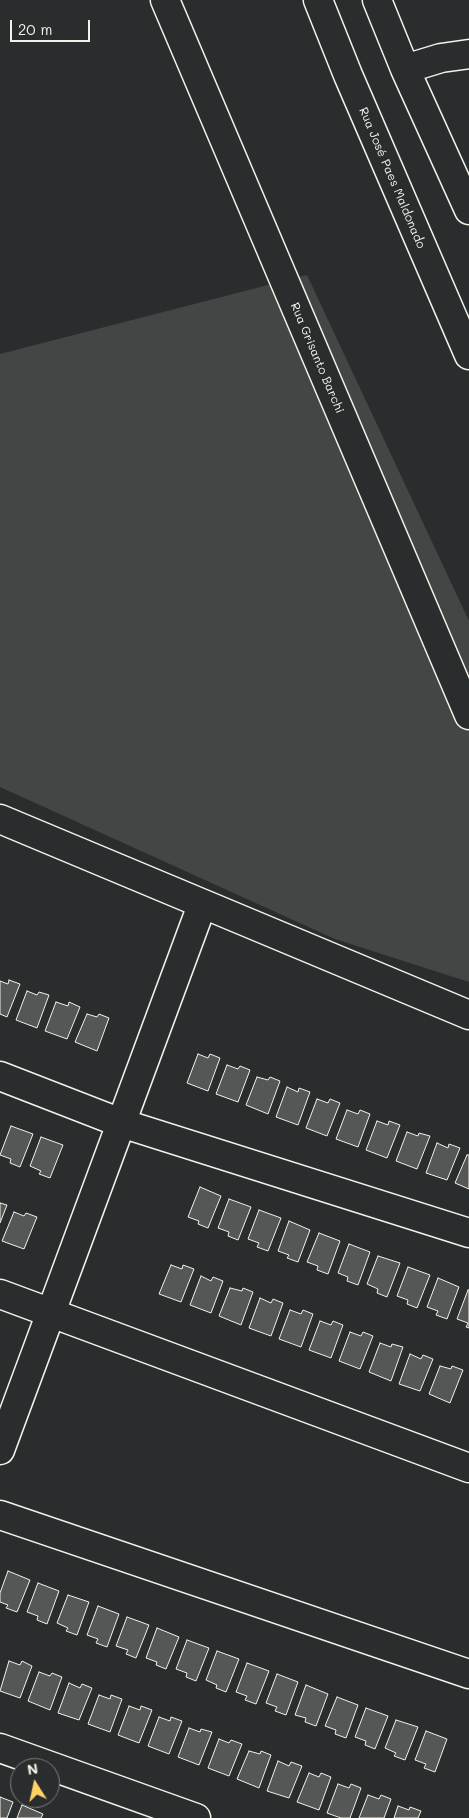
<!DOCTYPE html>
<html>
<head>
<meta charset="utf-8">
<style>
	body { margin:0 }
	#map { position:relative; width:469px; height:1818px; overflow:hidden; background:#2a2d2e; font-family:Mali,sans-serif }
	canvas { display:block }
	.north { position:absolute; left:10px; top:1758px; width:50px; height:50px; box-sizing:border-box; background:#2a2d2e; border:1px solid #7b7b78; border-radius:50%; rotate:350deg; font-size:14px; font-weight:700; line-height:20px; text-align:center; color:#f4f1e8 }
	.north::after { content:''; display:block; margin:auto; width:18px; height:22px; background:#ffd166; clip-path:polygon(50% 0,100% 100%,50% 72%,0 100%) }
	.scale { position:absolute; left:10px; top:20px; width:80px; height:22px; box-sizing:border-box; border:2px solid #f4f1e8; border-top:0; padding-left:6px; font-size:15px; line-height:18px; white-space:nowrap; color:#f4f1e8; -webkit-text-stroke:4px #2a2d2e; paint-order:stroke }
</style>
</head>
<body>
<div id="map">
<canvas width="469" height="1818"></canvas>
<div class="north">N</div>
<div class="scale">20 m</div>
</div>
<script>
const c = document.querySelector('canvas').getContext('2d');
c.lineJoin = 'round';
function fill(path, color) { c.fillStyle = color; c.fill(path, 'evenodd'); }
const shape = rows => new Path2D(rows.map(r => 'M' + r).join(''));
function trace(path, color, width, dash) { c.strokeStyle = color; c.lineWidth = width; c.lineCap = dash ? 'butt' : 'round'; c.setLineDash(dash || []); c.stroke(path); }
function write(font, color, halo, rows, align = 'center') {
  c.font = font + ' Mali,sans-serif'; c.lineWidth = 4; c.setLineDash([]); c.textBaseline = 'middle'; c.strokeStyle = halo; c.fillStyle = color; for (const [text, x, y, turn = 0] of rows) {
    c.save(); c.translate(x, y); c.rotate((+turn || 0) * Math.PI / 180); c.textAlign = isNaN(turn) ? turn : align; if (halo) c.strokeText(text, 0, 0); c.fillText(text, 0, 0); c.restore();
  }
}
fill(shape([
	[307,275,469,621,469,982,335,939,0,787,0,354]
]), '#444645');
const building = shape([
	[9,980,20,984,7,1017,0,1014,0,981,8,984,9,980],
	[27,991,37,995,39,992,49,995,37,1028,16,1020,27,991],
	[56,1002,68,1006,69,1002,80,1007,67,1039,45,1031,56,1002],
	[87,1014,97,1017,99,1014,109,1018,97,1051,75,1042,87,1014],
	[198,1054,208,1058,210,1054,220,1058,208,1091,187,1083,198,1054],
	[227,1065,238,1069,240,1066,250,1070,238,1102,216,1094,227,1065],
	[257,1077,268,1080,270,1077,280,1081,268,1114,246,1105,257,1077],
	[287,1087,298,1092,299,1088,310,1092,298,1125,276,1117,287,1087],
	[317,1099,328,1103,330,1099,340,1103,327,1136,306,1128,317,1099],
	[347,1110,358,1114,360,1110,370,1114,358,1147,336,1139,347,1110],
	[377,1121,388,1125,389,1121,400,1125,387,1158,366,1150,377,1121],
	[11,1126,33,1134,20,1167,10,1163,11,1159,0,1155,11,1126],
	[407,1132,418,1136,419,1133,430,1136,417,1169,396,1161,407,1132],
	[41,1137,63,1145,50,1178,39,1174,41,1171,30,1166,41,1137],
	[437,1143,448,1148,449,1144,460,1148,447,1180,426,1173,437,1143],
	[467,1155,469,1155,469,1189,455,1183,467,1155],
	[200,1187,221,1196,208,1228,198,1224,199,1221,188,1217,200,1187],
	[229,1199,251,1207,238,1240,228,1236,229,1232,218,1228,229,1199],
	[0,1203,7,1205,0,1223,0,1203],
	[259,1210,281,1218,268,1251,257,1247,259,1243,248,1239,259,1210],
	[14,1212,24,1216,26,1213,37,1217,24,1249,2,1241,14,1212],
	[289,1221,310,1230,298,1262,287,1258,289,1255,278,1251,289,1221],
	[319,1233,340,1241,328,1274,317,1270,318,1266,307,1262,319,1233],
	[349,1244,370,1252,358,1285,347,1281,348,1277,338,1273,349,1244],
	[378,1256,400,1263,387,1297,377,1293,378,1289,367,1284,378,1256],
	[171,1265,182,1269,183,1265,194,1269,181,1302,159,1294,171,1265],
	[408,1267,430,1275,417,1308,407,1304,408,1300,397,1296,408,1267],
	[201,1276,211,1281,213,1277,223,1281,211,1313,190,1305,201,1276],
	[438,1278,459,1287,447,1319,436,1315,438,1311,427,1307,438,1278],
	[230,1288,242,1291,243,1288,253,1292,241,1325,219,1316,230,1288],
	[468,1290,469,1290,469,1328,466,1327,468,1323,457,1319,468,1290],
	[260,1298,271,1303,273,1299,283,1303,271,1336,249,1328,260,1298],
	[290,1310,301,1314,303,1310,313,1314,301,1347,279,1339,290,1310],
	[320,1321,331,1325,333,1321,343,1325,331,1358,309,1350,320,1321],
	[350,1332,361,1336,363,1332,373,1336,360,1369,339,1361,350,1332],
	[380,1343,391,1347,392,1344,403,1347,391,1381,369,1372,380,1343],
	[410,1354,421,1359,423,1355,433,1359,420,1391,399,1384,410,1354],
	[440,1366,451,1369,452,1366,463,1370,450,1403,429,1394,440,1366],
	[8,1571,30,1580,17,1612,6,1608,8,1605,0,1602,0,1593,8,1571],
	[38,1583,59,1591,47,1624,37,1620,38,1616,27,1612,38,1583],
	[68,1595,89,1602,77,1635,66,1631,68,1628,57,1623,68,1595],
	[98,1606,119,1614,107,1647,96,1643,98,1639,87,1635,98,1606],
	[127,1617,149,1625,136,1658,126,1654,128,1650,116,1646,127,1617],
	[157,1628,179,1637,166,1669,156,1665,157,1662,146,1658,157,1628],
	[187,1640,209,1648,196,1681,186,1677,187,1673,176,1669,187,1640],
	[217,1651,239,1659,226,1692,216,1688,217,1685,206,1680,217,1651],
	[9,1661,20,1665,22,1661,32,1666,20,1698,0,1691,9,1661],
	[247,1663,269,1671,256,1704,245,1700,247,1696,236,1692,247,1663],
	[39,1672,50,1676,52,1673,62,1677,50,1710,28,1701,39,1672],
	[277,1674,298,1682,286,1715,275,1711,277,1707,266,1703,277,1674],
	[69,1683,80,1688,82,1684,92,1688,79,1720,58,1713,69,1683],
	[306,1685,328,1694,316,1726,305,1722,306,1718,295,1715,306,1685],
	[99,1695,110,1699,111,1695,122,1699,110,1732,88,1724,99,1695],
	[337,1697,358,1705,346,1738,335,1734,336,1730,325,1726,337,1697],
	[129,1706,140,1710,141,1706,152,1710,139,1743,118,1735,129,1706],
	[366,1708,388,1716,375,1749,365,1745,366,1741,355,1737,366,1708],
	[159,1717,170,1721,171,1717,182,1721,169,1754,148,1746,159,1717],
	[396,1720,418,1727,405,1760,394,1756,396,1753,385,1748,396,1720],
	[189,1728,200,1732,201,1729,212,1732,199,1765,178,1757,189,1728],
	[426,1731,447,1739,435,1772,424,1768,426,1764,415,1760,426,1731],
	[219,1739,229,1743,231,1740,242,1744,229,1776,208,1768,219,1739],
	[249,1751,260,1754,261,1751,271,1755,259,1788,237,1779,249,1751],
	[278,1761,289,1766,291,1762,302,1766,289,1798,267,1791,278,1761],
	[309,1773,319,1777,321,1773,331,1777,319,1810,297,1802,309,1773],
	[338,1784,349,1788,351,1784,361,1788,350,1818,341,1818,327,1813,338,1784],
	[368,1795,379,1799,381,1795,391,1799,384,1818,359,1818,368,1795],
	[0,1797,13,1802,7,1818,0,1818,0,1797],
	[22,1805,43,1814,41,1818,17,1818,22,1805],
	[398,1806,409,1810,410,1807,421,1811,418,1818,394,1818,398,1806]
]);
fill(building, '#555756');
trace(building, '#f4f1e8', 1);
const minor = shape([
	[165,0,469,715],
	[318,0,348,75,469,355],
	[377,0,405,69,469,210],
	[405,69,441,58,469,54],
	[0,819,469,1015],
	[0,1076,121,1123,469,1233],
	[0,1294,469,1468],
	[0,1450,202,905],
	[0,1515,469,1674],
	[0,1748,196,1818]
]);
trace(minor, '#f4f1e8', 31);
trace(minor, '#2a2d2e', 28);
write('12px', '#f4f1e8', '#2a2d2e', [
	["Rua José Paes Maldonado",392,178,67],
	["Rua Grisanto Barchi",317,358,67]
]);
</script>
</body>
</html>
